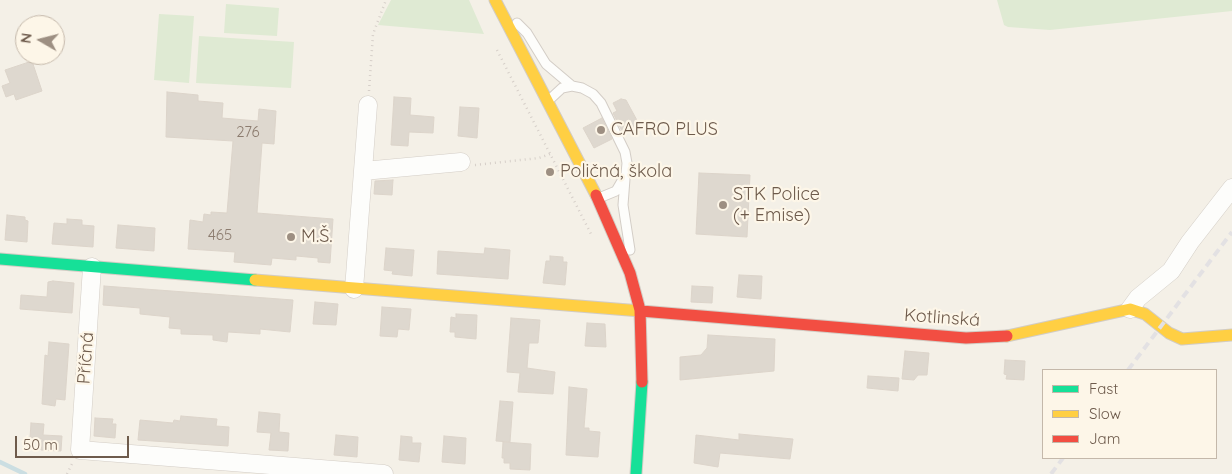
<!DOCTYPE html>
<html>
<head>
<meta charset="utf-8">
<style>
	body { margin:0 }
	#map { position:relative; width:1232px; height:474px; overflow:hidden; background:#f4f0e7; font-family:Quicksand,sans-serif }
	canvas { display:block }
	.legend { position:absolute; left:1042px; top:369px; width:175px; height:90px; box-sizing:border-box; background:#fdf6e8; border:1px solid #c4b8aa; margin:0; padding:6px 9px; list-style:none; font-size:15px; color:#6e5b4c }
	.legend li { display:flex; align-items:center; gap:10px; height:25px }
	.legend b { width:25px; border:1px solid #c4b8aa }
	.north { position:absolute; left:15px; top:15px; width:50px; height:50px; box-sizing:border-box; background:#fdf6e8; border:1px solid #c4b8aa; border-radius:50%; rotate:278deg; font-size:14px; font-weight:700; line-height:20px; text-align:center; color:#6e5b4c }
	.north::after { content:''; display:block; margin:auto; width:18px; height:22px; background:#9d8f82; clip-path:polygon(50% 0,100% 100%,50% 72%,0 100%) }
	.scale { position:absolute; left:15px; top:436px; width:114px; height:22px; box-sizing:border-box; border:2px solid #6e5b4c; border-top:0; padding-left:6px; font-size:15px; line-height:18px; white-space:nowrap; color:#6e5b4c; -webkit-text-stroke:4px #fdf6e8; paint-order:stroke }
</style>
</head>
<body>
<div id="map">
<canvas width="1232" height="474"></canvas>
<ul class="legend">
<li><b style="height:6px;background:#16e098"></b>Fast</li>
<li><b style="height:6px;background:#ffcf43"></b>Slow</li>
<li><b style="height:6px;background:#f24e42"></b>Jam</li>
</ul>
<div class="north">N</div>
<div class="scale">50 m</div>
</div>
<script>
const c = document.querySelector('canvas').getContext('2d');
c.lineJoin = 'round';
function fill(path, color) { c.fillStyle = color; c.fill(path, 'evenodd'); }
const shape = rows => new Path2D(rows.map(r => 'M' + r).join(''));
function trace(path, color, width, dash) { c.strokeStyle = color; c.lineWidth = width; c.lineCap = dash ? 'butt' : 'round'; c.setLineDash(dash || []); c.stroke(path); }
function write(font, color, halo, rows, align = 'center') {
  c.font = font + ' Quicksand,sans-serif'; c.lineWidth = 4.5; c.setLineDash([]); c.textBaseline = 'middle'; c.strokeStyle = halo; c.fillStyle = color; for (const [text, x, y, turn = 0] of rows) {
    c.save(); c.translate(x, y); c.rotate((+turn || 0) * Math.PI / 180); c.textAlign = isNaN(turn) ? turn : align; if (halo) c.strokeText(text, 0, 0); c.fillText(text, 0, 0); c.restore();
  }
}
fill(shape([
	[391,0,469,0,484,34,378,25],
	[997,0,1232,0,1232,11,1050,30,1008,27,1004,25],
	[226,4,279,8,277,36,224,33],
	[159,14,194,16,189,83,154,80],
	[199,36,294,42,291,88,196,83]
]), '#dfead3');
trace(shape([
	[0,462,25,474]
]), '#cbdee2', 4.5);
const building = shape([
	[32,61,42,91,16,100,14,94,6,97,2,86,10,83,5,70,32,61],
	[167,92,198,95,198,101,223,103,222,118,258,121,259,109,276,111,274,144,262,143,257,213,333,219,330,263,318,262,318,258,296,256,296,260,272,258,271,265,234,262,235,252,188,249,190,220,203,222,204,214,211,215,211,212,227,213,233,141,166,137,167,92],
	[394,97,411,98,410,115,434,117,433,133,409,132,408,146,391,145,394,97],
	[621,99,626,100,639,124,623,133,613,113,617,111,613,103,621,99],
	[460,107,479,108,477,138,458,136,460,107],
	[602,118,612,139,594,148,583,128,602,118],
	[699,173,750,175,747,237,696,234,699,173],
	[393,180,392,195,374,194,375,181,393,180],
	[7,215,25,217,25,220,28,221,27,242,5,240,7,215],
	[67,219,82,220,82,225,94,226,93,247,52,244,54,223,67,224,67,219],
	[118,225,155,228,154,251,116,248,118,225],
	[386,248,414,250,412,276,392,274,393,271,384,270,386,248],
	[485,248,510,250,508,279,437,274,438,251,484,254,485,248],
	[550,256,563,257,563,262,567,262,565,285,543,283,546,261,550,261,550,256],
	[739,275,762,276,761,299,737,297,739,275],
	[53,281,74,283,72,313,20,309,21,295,47,297,48,282,53,281],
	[104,286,293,300,290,332,260,329,260,334,228,332,227,342,213,340,213,335,181,334,181,329,169,328,170,317,140,314,140,308,103,305,104,286],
	[692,286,713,287,712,303,691,302,692,286],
	[315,302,338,304,336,325,313,324,315,302],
	[382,307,411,309,409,330,398,329,397,337,380,336,382,307],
	[456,314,477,315,476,339,455,337,455,332,450,332,451,317,456,318,456,314],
	[511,318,540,320,538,343,529,343,527,368,555,372,553,394,518,392,520,373,507,372,511,318],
	[587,323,605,324,606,347,585,346,587,323],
	[708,335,775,339,774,371,680,380,680,357,701,355,707,348,708,335],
	[49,342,69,344,65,400,56,399,55,406,42,404,45,355,48,356,49,342],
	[905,351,929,353,927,375,918,375,914,380,902,379,905,351],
	[1005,360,1025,361,1024,380,1006,379,1007,375,1004,374,1005,360],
	[868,376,899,378,898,391,867,388,868,376],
	[569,387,587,389,584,428,589,428,589,431,600,432,598,457,566,455,569,387],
	[500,401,513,402,510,442,496,441,500,401],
	[259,412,280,414,279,432,289,433,288,451,269,450,271,433,257,432,259,412],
	[181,416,217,419,216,426,229,427,228,446,138,440,140,420,173,423,174,420,180,421,181,416],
	[95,418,113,419,112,424,116,424,115,438,94,436,95,418],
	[31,423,44,424,43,435,62,436,61,451,41,450,42,439,30,438,31,423],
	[739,434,793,439,790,459,720,453,718,467,694,463,696,435,739,440,739,434],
	[336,435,358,437,357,457,334,455,336,435],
	[401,436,412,437,412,443,421,443,419,462,399,460,401,436],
	[444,436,466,438,465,464,442,462,444,436],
	[503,442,531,444,530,470,510,469,510,463,504,463,504,458,502,458,503,442]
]);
fill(building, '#ded8cf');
trace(building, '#dcd4ca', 1);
const lane = shape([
	[517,23,527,33,546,64,572,86],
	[548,101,562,88,572,86,582,88,593,94,601,103,625,152,627,163,626,174,616,191,599,198],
	[625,179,623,205,630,250]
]);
const street = shape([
	[363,171,461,162],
	[92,267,80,450,384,474],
	[354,289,368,105],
	[1130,309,1138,298,1171,271,1190,242,1232,188]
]);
const fast = shape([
	[0,259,255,280],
	[636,474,642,382]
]);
const slow = shape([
	[495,0,596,195],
	[255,280,641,311],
	[1007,336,1130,309,1145,314,1169,333,1182,339,1232,335]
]);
const jam = shape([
	[596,195,630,273,640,310,642,382],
	[641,311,966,338,1007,336]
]);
trace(lane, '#d3cdc6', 11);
trace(street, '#d3cdc6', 19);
trace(fast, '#d2ccc4', 13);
trace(slow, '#d2ccc4', 13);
trace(jam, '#d2ccc4', 13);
trace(shape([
	[497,50,591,234],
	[369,91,373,34,386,0],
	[475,165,539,158,550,154],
	[67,474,72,464]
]), '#d6cfc9', 2.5, [1, 4]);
trace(lane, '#fdfdfb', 9);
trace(street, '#fdfdfb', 18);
trace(fast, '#16e098', 11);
trace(slow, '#ffcf43', 11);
trace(jam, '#f24e42', 11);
trace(shape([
	[1128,370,1232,232],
	[1051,474,1063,458]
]), '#e3e1e3', 4, [8, 5]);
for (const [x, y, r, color] of [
	[601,130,5,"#9d8f82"],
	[550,172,5,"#9d8f82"],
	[723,205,5,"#9d8f82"],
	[291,237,5,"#9d8f82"]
]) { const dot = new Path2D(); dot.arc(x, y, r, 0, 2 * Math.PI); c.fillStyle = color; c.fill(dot); trace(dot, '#fdf6e8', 2); }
write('15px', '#8c7c6f', null, [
	["276",248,132],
	["465",220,235]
]);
write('18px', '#6e5b4c', '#fdf6e8', [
	["CAFRO PLUS",611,130],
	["Poličná, škola",560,172],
	["STK Police",733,195],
	["(+ Emise)",733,216],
	["M.Š.",301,237]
], 'left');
write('18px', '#6e5b4c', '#fdf6e8', [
	["Kotlinská",942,318,4],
	["Příčná",86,358,-86]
]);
</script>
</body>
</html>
